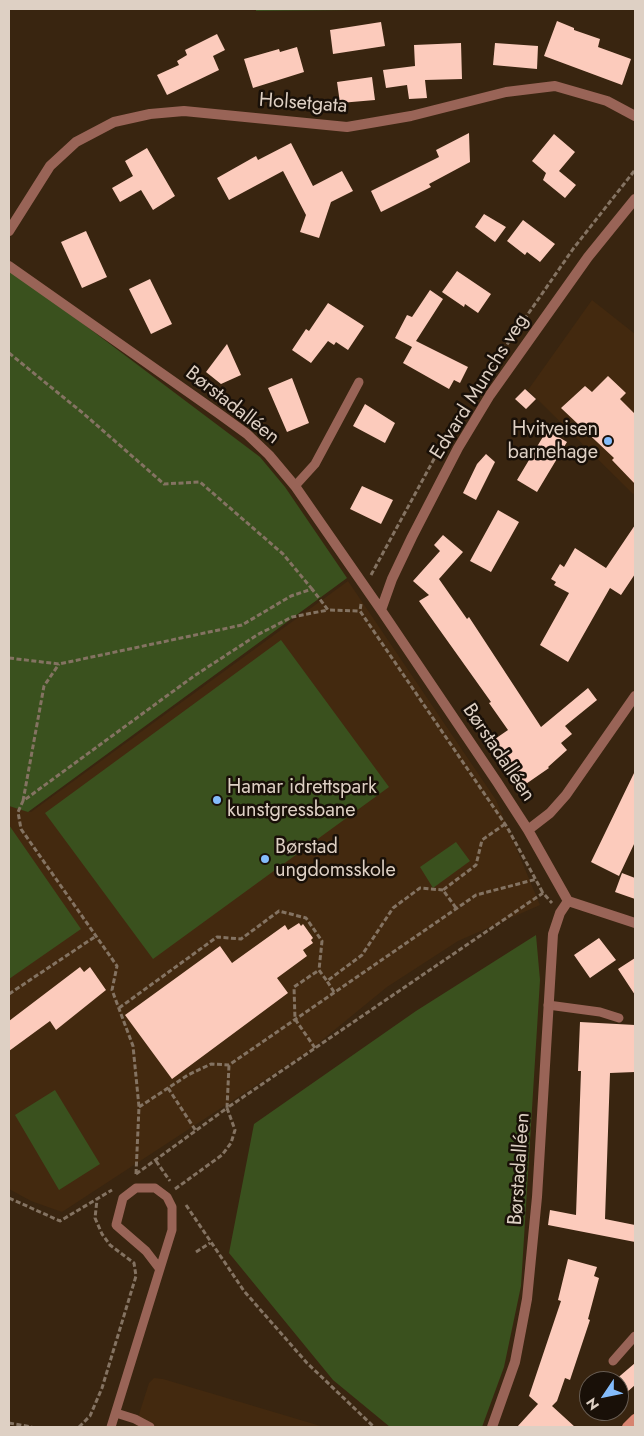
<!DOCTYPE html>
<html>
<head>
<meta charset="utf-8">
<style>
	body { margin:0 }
	#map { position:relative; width:644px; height:1436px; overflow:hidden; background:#392510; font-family:Jost,sans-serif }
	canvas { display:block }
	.frame { position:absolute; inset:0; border:10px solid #ded0c4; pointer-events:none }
	.north { position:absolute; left:579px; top:1371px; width:50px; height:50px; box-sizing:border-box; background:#191008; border:1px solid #685d53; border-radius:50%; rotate:236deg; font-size:14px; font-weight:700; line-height:20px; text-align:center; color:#ded0c4 }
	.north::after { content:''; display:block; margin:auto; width:18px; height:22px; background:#84bcfb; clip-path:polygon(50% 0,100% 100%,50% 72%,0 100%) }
</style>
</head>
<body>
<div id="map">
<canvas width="644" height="1436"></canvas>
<div class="frame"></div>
<div class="north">N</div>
</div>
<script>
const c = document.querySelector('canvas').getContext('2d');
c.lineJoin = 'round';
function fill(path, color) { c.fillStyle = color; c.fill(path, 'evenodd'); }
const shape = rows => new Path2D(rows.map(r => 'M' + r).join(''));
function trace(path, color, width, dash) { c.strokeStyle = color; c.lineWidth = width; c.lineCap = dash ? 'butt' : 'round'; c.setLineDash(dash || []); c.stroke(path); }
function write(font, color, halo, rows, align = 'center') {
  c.font = font + ' Jost,sans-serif'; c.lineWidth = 5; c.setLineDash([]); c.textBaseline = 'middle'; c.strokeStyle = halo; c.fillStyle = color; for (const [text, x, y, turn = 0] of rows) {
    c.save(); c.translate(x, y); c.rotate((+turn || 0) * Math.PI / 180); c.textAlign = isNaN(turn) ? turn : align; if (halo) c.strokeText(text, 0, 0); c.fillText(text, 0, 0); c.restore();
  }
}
fill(shape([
	[592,300,635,334,635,493,633,494,528,390],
	[348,581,496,800,540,905,458,941,387,987,310,1050,62,1212,31,1201,9,1189,9,806,31,812],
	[154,1378,163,1379,324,1427,135,1427,149,1383]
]), '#43290f');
fill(shape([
	[256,9,355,9,355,10,256,11],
	[9,268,260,457,285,487,347,578,28,812,9,806],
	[281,640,389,787,153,959,45,813],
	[9,825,81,929,9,979],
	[456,842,470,861,433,888,420,867],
	[536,935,540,980,521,1286,504,1367,482,1427,390,1427,333,1380,229,1253,254,1124,416,1011],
	[55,1090,100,1164,59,1190,15,1115]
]), '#3a511e');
fill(shape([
	[557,21,574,28,574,30,600,39,598,47,631,59,622,85,544,56],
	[381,22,385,46,333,54,330,30],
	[217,34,225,50,213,56,219,70,167,95,157,75,179,65,177,61,187,55,185,50],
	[461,43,462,79,425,80,427,98,409,99,407,85,386,88,383,70,415,66,414,45],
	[495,43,538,46,537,69,493,65],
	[297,47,304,72,253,88,244,59,279,49,280,52],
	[372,77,375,100,340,103,337,82],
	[469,133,470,162,429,184,431,187,381,212,371,191,439,157,436,150],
	[554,134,575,152,559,171,576,185,565,198,543,180,546,173,532,161],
	[291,143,313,186,342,171,353,191,331,202,319,238,300,232,306,215,283,171,229,200,217,178,256,156,258,160],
	[147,148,175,196,153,210,141,190,120,202,112,188,133,176,125,161],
	[484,214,506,227,495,242,475,227],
	[523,220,555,244,540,262,527,252,525,255,507,241],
	[86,231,107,277,82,288,61,242],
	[457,271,491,294,478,313,465,304,464,307,442,292],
	[150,279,172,324,151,334,129,289],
	[430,290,443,299,416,341,468,367,460,383,454,380,449,389,403,363,412,347,395,338,407,315,412,317],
	[328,303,364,326,348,350,336,342,334,345,328,341,311,363,292,350,306,329,309,331],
	[227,344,241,375,221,384,206,372],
	[608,376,626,393,620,399,635,414,635,484,612,460,614,458,561,408,585,386,592,392],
	[292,378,309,423,287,432,268,388],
	[525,389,536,399,526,409,515,399],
	[365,404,395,423,385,443,353,426],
	[547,430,567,442,537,492,517,480],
	[486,454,495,462,476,500,463,493,477,464],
	[362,486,393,500,381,524,350,509],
	[498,510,519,522,491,572,470,561],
	[635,525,635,574,621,595,610,588,568,662,540,645,569,593,554,585,556,582,551,579,560,564,564,567,575,548,606,568],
	[443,535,463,552,439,579,467,619,469,617,541,727,588,688,597,700,565,726,572,734,561,743,567,750,548,767,549,768,523,786,492,741,508,730,489,703,491,702,419,601,429,595,413,581,440,551,434,545],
	[635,771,635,842,619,876,591,862],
	[622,873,635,878,635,899,615,892],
	[299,923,301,926,303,924,313,938,311,940,313,943,303,950,307,956,277,978,288,993,172,1079,125,1015,220,946,232,963,285,925,288,930],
	[599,938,616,960,590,978,574,955],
	[635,958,635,995,618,969],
	[80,967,84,972,90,967,106,990,56,1030,50,1021,9,1051,9,1021],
	[580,1022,635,1025,635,1072,610,1073,605,1219,635,1225,635,1242,548,1225,550,1210,576,1215,581,1071,578,1071],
	[568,1259,597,1267,594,1276,599,1278,588,1319,590,1320,570,1380,565,1378,557,1401,552,1406,575,1427,517,1427,538,1404,529,1396,561,1301,558,1300],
	[635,1363,635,1385,625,1394,619,1387,619,1381,614,1381]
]), '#fccbbc');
trace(shape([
	[9,353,84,414,164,484,200,482,283,554,312,589],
	[490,369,573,249,635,170],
	[371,575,440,448],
	[361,604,360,611,507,827,543,893],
	[9,658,59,664,242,625,291,596,312,589,328,610,360,611],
	[23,801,44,686,59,664],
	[456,908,443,890,476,865,482,840,505,824],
	[334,992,327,981,362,955,393,908,420,888,443,890],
	[9,994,96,936],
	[119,1008,217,937,241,939,279,911,306,918,322,941,319,970],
	[315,1048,295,1019,294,987,319,970,327,981],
	[168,1088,196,1131],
	[139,1107,188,1075,211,1064,229,1065,476,895,537,879],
	[156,1161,170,1181],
	[136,1174,139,1107,133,1046,112,990,117,966,21,829,18,812,23,801,194,676,257,635,292,617,328,610],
	[136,1174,227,1108,229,1065],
	[175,1189,222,1155,231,1143,235,1130,227,1108,543,893,552,903],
	[9,1198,60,1221,112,1190],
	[186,1205,244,1291,307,1363,374,1427],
	[196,1252,210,1243],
	[9,1423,32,1427],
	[79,1427,90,1416,102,1388,136,1276,134,1263,110,1245,102,1234,95,1218,97,1200]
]), '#847362', 3, [5, 2.5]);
trace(shape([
	[295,486,315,464,359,382],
	[548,1005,600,1012,619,1018],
	[613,1361,635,1336],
	[116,1413,135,1419,150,1427],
	[111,1427,172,1230,172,1207,167,1197,155,1188,136,1188,123,1198,116,1225,146,1251,159,1268]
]), '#996457', 9);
trace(shape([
	[9,231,50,166,76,142,114,122,150,114,184,111,347,127,411,116,506,92,555,86,607,101,635,116],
	[9,266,218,413,247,434,269,455,295,486,381,610,497,782,528,830,568,901],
	[381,610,392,579,412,537,458,448,490,395,588,257,635,199],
	[528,830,550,813,566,795,635,696],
	[568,901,635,923],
	[492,1427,515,1362,527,1299,537,1197,553,934,560,913,568,901]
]), '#996457', 10);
trace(shape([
	[627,1427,635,1419]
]), '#d7836f', 10);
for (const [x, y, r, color] of [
	[608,441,5,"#84bcfb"],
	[217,800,5,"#84bcfb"],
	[265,859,5,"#84bcfb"]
]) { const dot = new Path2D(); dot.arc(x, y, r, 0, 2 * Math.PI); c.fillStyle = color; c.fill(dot); trace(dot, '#191008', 2); }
write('20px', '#ded0c4', '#191008', [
	["Holsetgata",303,104,4],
	["Edvard Munchs veg",480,387,-58],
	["Børstadalléen",232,406,38],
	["Børstadalléen",498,753,56],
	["Børstadalléen",520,1169,-86]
]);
write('20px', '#ded0c4', '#191008', [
	["Hvitveisen",598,430,"right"],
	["barnehage",598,453,"right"],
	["Hamar idrettspark",227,788],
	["kunstgressbane",227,811],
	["Børstad",275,848],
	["ungdomsskole",275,871]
], 'left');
</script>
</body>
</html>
